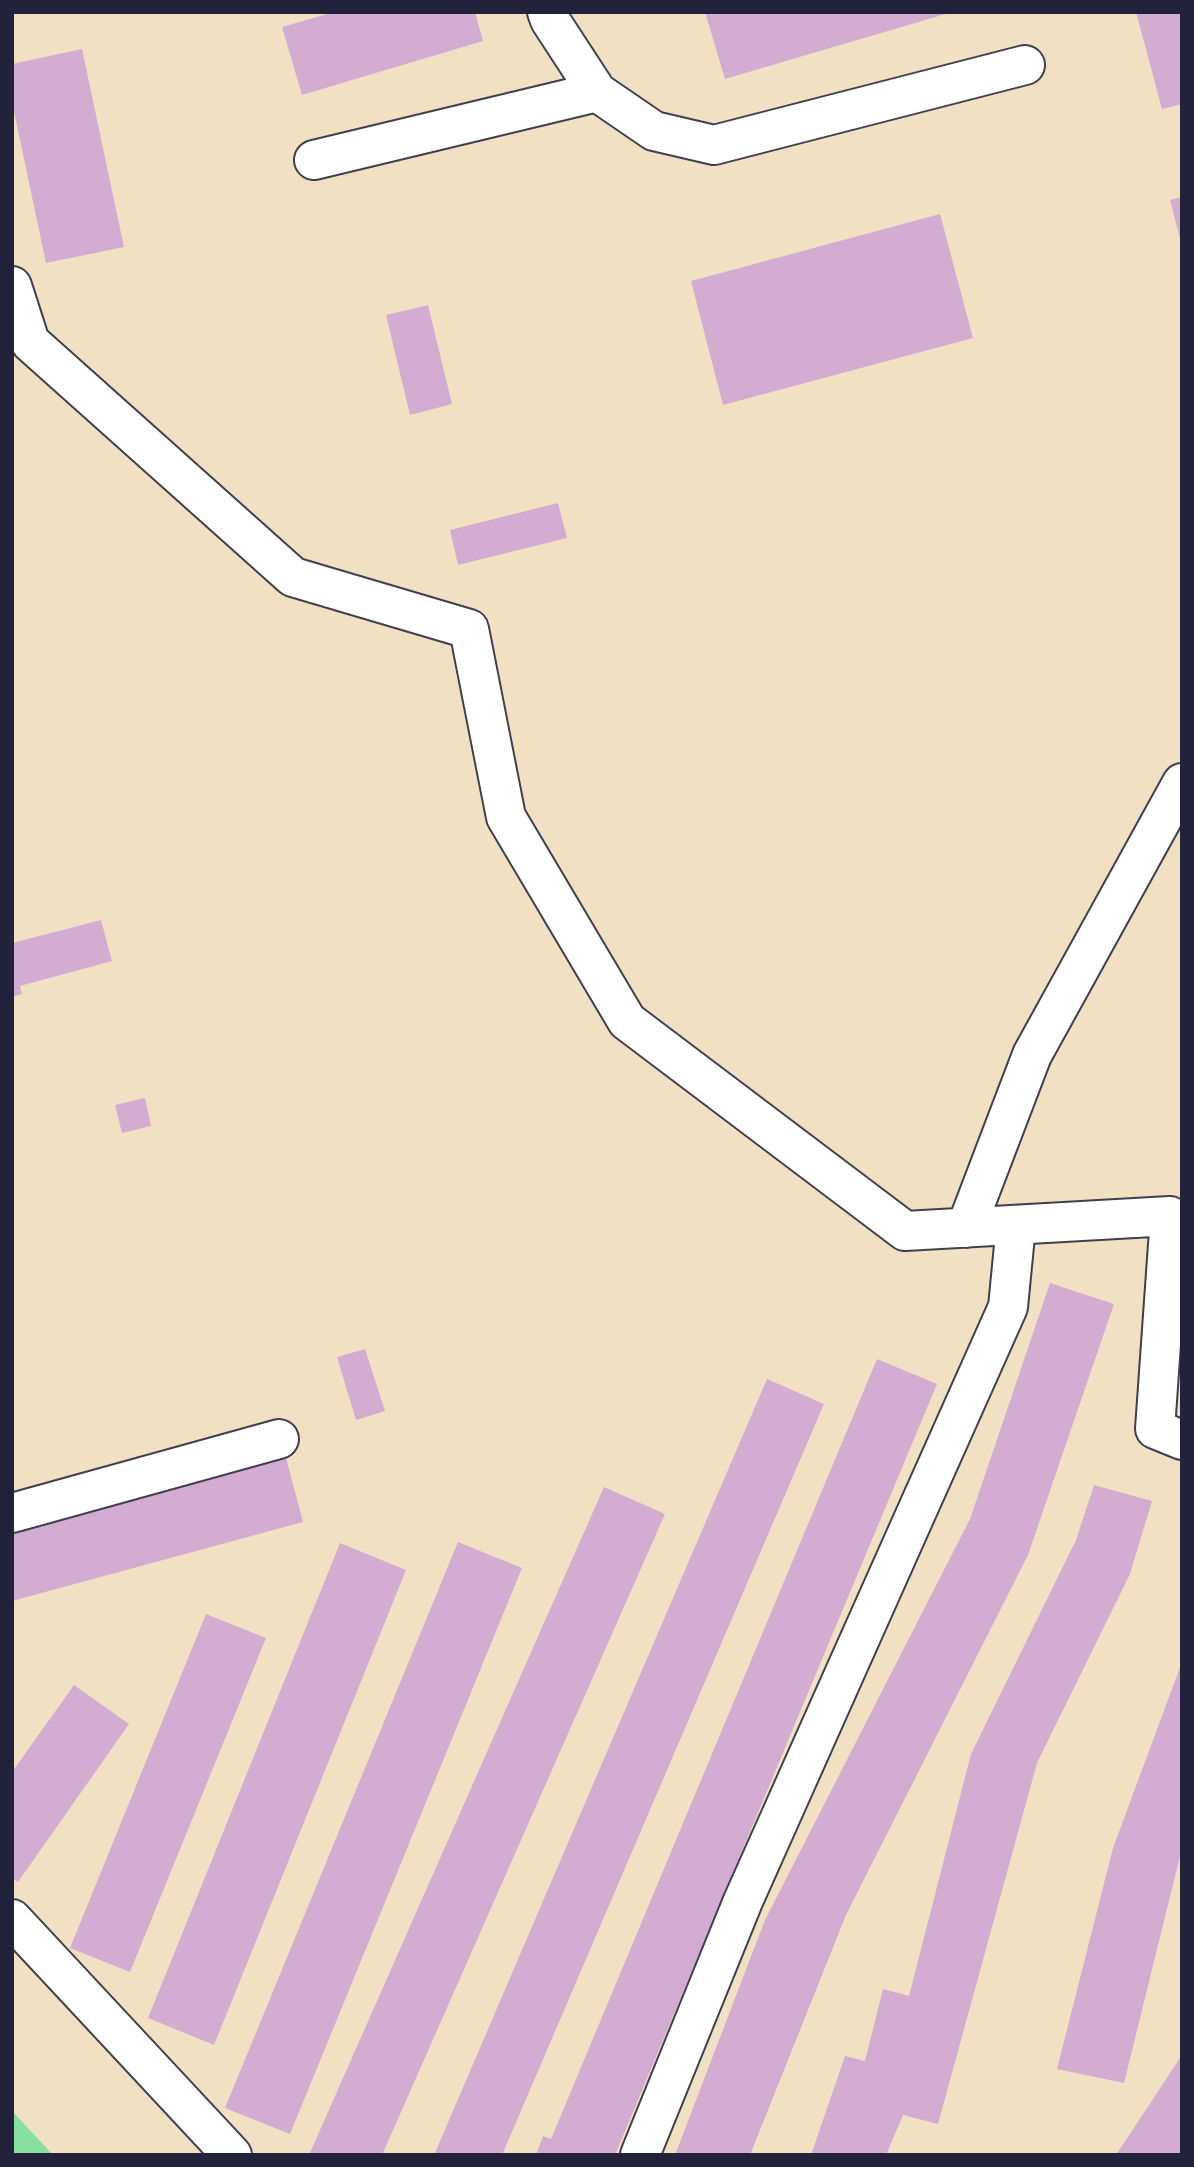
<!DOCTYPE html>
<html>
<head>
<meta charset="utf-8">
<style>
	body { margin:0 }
	#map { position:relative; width:1194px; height:2167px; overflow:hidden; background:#f1e1c3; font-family:"Shantell Sans",sans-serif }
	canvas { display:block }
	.frame { position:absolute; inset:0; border:14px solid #22223b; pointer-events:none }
</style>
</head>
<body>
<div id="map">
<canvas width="1194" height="2167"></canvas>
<div class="frame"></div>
</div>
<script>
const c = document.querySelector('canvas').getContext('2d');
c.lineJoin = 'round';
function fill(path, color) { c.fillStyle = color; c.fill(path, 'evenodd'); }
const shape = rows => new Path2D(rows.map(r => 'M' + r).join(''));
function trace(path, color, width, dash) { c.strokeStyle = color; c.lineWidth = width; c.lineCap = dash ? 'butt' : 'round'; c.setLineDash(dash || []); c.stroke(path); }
fill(shape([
	[12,2111,53,2155,12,2155]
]), '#88dfa3');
fill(shape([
	[334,12,475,12,483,41,302,95,282,27],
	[705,12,949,12,949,13,725,79],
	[1136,12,1182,12,1182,104,1162,109],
	[82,49,124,247,46,263,12,102,12,64],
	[1182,197,1182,242,1181,242,1170,200],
	[940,214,973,338,723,405,691,281],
	[428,305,452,404,410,415,386,315],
	[558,503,567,538,458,565,450,530],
	[101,920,112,961,20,986,22,994,12,997,12,943],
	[145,1098,151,1126,122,1133,115,1105],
	[1050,1283,1114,1304,1028,1555,846,1915,750,2155,675,2155,765,1920,970,1519],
	[365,1349,385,1411,356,1420,337,1357],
	[877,1359,937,1384,615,2155,536,2155,543,2136,551,2139],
	[767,1379,824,1404,502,2155,434,2155],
	[285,1454,303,1522,12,1601,12,1529],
	[1094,1485,1152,1501,1130,1574,1037,1763,938,2124,903,2115,886,2155,811,2155,845,2056,865,2061,883,1989,909,1996,971,1754,1076,1540],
	[604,1487,665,1514,382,2155,309,2155],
	[458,1542,522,1568,290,2134,225,2108],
	[340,1543,406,1570,214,2045,148,2018],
	[206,1614,266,1638,130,1972,70,1948],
	[1182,1662,1182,1848,1124,2083,1057,2069,1113,1848],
	[74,1685,129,1724,18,1882,12,1878,12,1772],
	[1182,2055,1182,2155,1116,2155]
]), '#d3acd2');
const minor = shape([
	[547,12,550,20,597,92,654,131,714,145,1025,65],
	[314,160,597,92],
	[12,286,30,342,293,577,469,629,506,817,627,1021,905,1231,1170,1216,1155,1429,1182,1440],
	[966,1228,1032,1055,1182,783],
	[12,1513,279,1439],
	[12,1919,232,2155],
	[640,2155,743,1901,1008,1307,1016,1225]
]);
trace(minor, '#413f4f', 42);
trace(minor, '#fff', 38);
</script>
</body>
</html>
